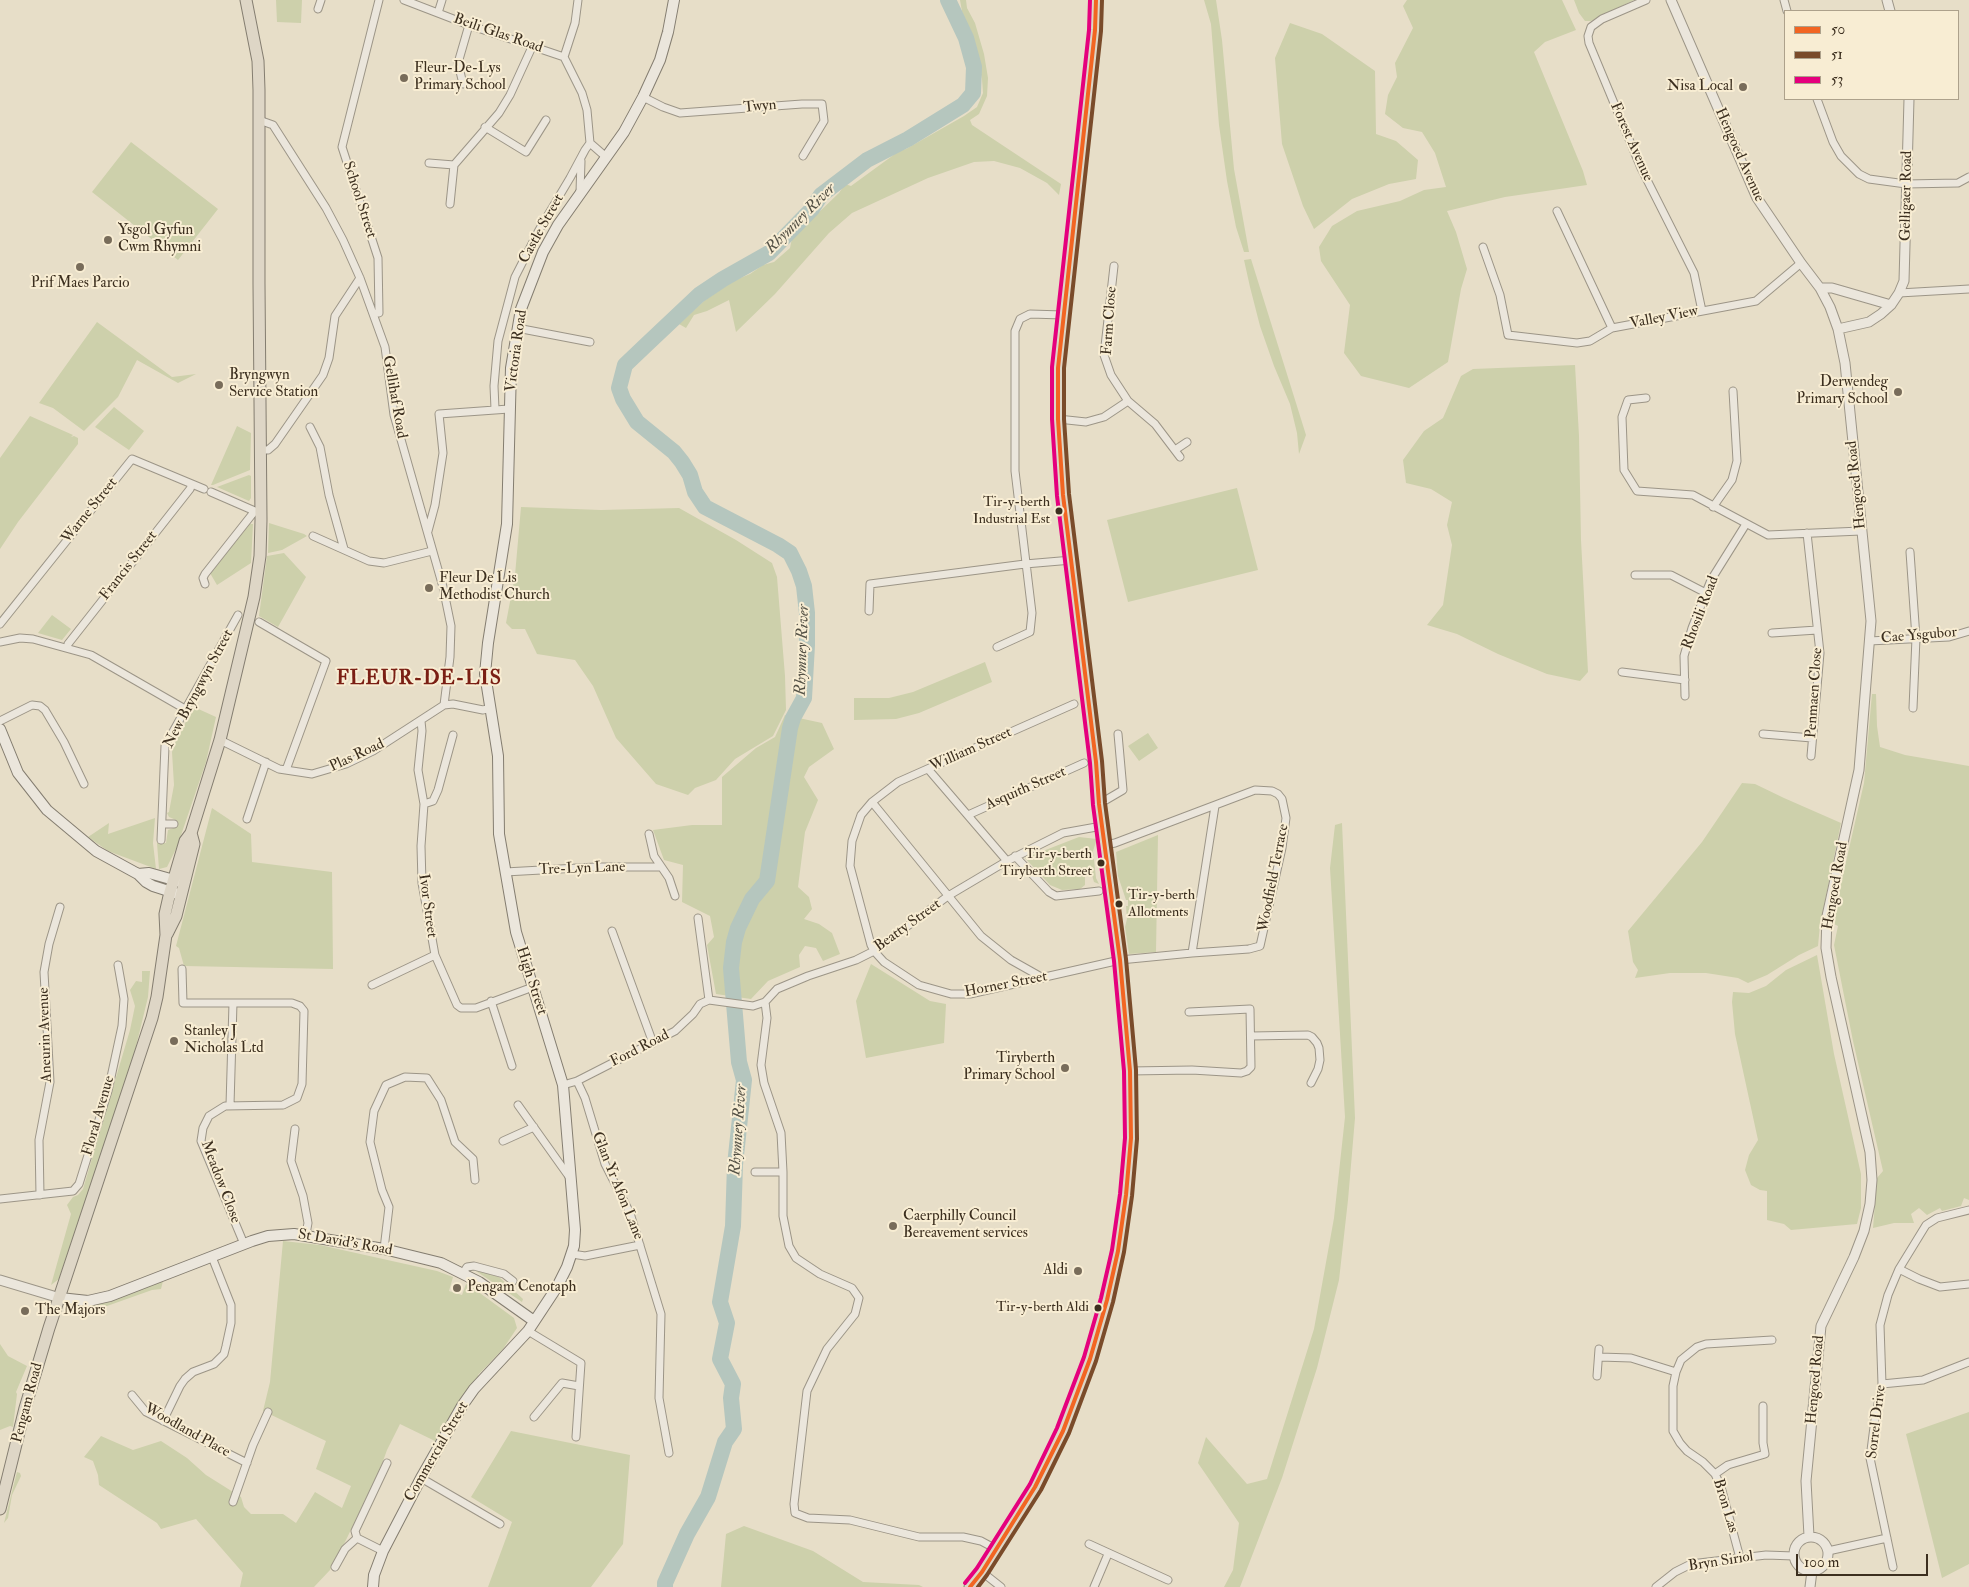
<!DOCTYPE html>
<html>
<head>
<meta charset="utf-8">
<style>
	body { margin:0 }
	#map { position:relative; width:1969px; height:1587px; overflow:hidden; background:#e7dec8; font-family:"IM FELL Double Pica",serif }
	canvas { display:block }
	.legend { position:absolute; left:1784px; top:10px; width:175px; height:90px; box-sizing:border-box; background:#f8edd3; border:1px solid #ada18b; margin:0; padding:6px 9px; list-style:none; font-size:15px; color:#3c2f1f }
	.legend li { display:flex; align-items:center; gap:10px; height:25px }
	.legend b { width:25px; border:1px solid #ada18b }
	.scale { position:absolute; left:1796px; top:1554px; width:132px; height:22px; box-sizing:border-box; border:2px solid #3c2f1f; border-top:0; padding-left:6px; font-size:15px; line-height:18px; white-space:nowrap; color:#3c2f1f; -webkit-text-stroke:4px #f8edd3; paint-order:stroke }
</style>
</head>
<body>
<div id="map">
<canvas width="1969" height="1587"></canvas>
<ul class="legend">
<li><b style="height:6px;background:#f26522"></b>50</li>
<li><b style="height:6px;background:#7a4b2a"></b>51</li>
<li><b style="height:6px;background:#e5007d"></b>53</li>
</ul>
<div class="scale">100 m</div>
</div>
<script>
const c = document.querySelector('canvas').getContext('2d');
c.lineJoin = 'round';
function fill(path, color) { c.fillStyle = color; c.fill(path, 'evenodd'); }
const shape = rows => new Path2D(rows.map(r => 'M' + r).join(''));
function trace(path, color, width, dash) { c.strokeStyle = color; c.lineWidth = width; c.lineCap = dash ? 'butt' : 'round'; c.setLineDash(dash || []); c.stroke(path); }
function write(font, color, halo, rows, align = 'center') {
  c.font = font + ' "IM FELL Double Pica",serif'; c.lineWidth = 4; c.setLineDash([]); c.textBaseline = 'middle'; c.strokeStyle = halo; c.fillStyle = color; for (const [text, x, y, turn = 0] of rows) {
    c.save(); c.translate(x, y); c.rotate((+turn || 0) * Math.PI / 180); c.textAlign = isNaN(turn) ? turn : align; if (halo) c.strokeText(text, 0, 0); c.fillText(text, 0, 0); c.restore();
  }
}
fill(shape([
	[276,0,302,0,301,23,277,22],
	[960,0,966,0,967,8,975,23,984,54,988,78,987,96,979,114,970,120,972,125,1061,184,1059,195,1047,183,1020,168,994,161,974,162,928,178,852,213,829,233,775,294,736,332,729,300,707,311,694,315,686,328,679,324,705,300,733,281,750,274,763,265,774,262,790,248,792,238,839,193,845,184,851,186,899,151,906,149,964,116,977,107,983,93,982,79,971,31,963,17],
	[1204,0,1216,0,1222,40,1234,169,1249,252,1244,252,1236,227,1227,181,1219,125,1211,24],
	[1407,0,1562,0,1576,30,1545,42,1534,52,1583,171,1587,185,1505,197,1447,211,1456,232,1467,269,1461,289,1448,362,1409,388,1361,376,1344,353,1350,305,1321,261,1319,247,1332,226,1357,211,1400,201,1424,190,1446,187,1435,153,1422,132,1403,128,1385,114,1388,95,1397,77,1395,63,1413,28,1403,6],
	[1574,0,1634,0,1591,21,1585,21,1579,13],
	[1290,23,1322,34,1375,71,1376,134,1396,141,1418,160,1416,179,1389,184,1352,199,1314,229,1303,206,1282,144,1275,58],
	[131,142,218,209,178,260,92,192],
	[1251,259,1306,435,1299,454,1297,433,1290,404,1274,366,1260,326,1250,287,1244,260],
	[97,322,172,377,196,374,178,383,137,360,118,397,84,431,53,408,39,403],
	[1575,365,1579,436,1581,540,1588,672,1580,681,1547,674,1498,654,1457,634,1427,625,1443,605,1452,545,1447,525,1452,502,1431,489,1406,483,1403,460,1424,431,1443,418,1461,376,1473,369],
	[114,407,144,431,129,450,95,427],
	[30,416,73,435,71,437,74,436,78,438,78,444,18,522,0,549,0,458],
	[237,426,251,433,250,470,213,485,211,485],
	[249,475,251,476,251,498,249,501,217,487],
	[1237,488,1258,570,1128,602,1107,520],
	[521,507,601,510,679,508,736,540,772,563,777,577,785,676,786,710,773,736,735,759,716,780,695,788,688,795,656,784,616,738,593,686,575,660,537,654,525,629,512,629,506,623,515,575],
	[269,523,304,534,307,536,282,550,268,553],
	[250,524,253,524,251,563,217,585,210,573],
	[284,553,306,577,278,627,259,616,267,556],
	[52,615,71,629,62,640,38,633],
	[985,662,992,682,919,713,896,719,854,720,854,698,889,698,913,692],
	[1872,694,1876,694,1877,726,1880,747,1905,755,1969,766,1969,1200,1964,1198,1961,1206,1942,1211,1940,1208,1927,1215,1919,1208,1911,1214,1914,1223,1894,1223,1873,1228,1877,1178,1883,1171,1853,1041,1834,945,1838,926,1832,923,1864,783],
	[194,707,216,717,206,762,177,847,167,867,159,869,157,843,166,843,168,830,176,827,176,820,169,817,167,813,169,812,174,785,172,752,174,744],
	[785,715,822,723,834,749,809,767,804,777,818,800,805,832,798,887,809,897,812,909,804,919,819,924,832,933,840,954,823,961,816,948,805,946,799,955,800,967,768,981,751,999,716,994,707,945,714,937,710,916,682,902,683,865,664,860,653,830,692,825,722,825,722,777,756,748,775,737],
	[1148,733,1158,748,1139,761,1128,746],
	[1742,783,1755,784,1784,798,1841,823,1820,925,1818,946,1799,955,1767,975,1748,983,1738,978,1706,973,1670,973,1635,978,1638,970,1633,962,1628,931,1702,842],
	[212,808,251,834,252,862,332,872,333,969,184,966,179,948,176,946],
	[155,818,153,843,156,869,108,851,88,837,109,823,108,834],
	[1342,823,1355,1118,1348,1200,1339,1280,1317,1368,1282,1478,1240,1587,1224,1587,1233,1570,1239,1523,1198,1463,1206,1437,1247,1484,1267,1479,1314,1329,1334,1218,1345,1117,1330,868,1335,825],
	[1158,835,1156,952,1129,954,1125,927,1127,919,1126,906,1128,906,1128,900,1126,900,1118,876,1116,852],
	[1079,837,1097,839,1093,851,1096,878,1099,884,1094,882,1092,875,1085,875,1085,885,1080,889,1062,890,1050,885,1025,858],
	[1817,955,1834,1054,1861,1174,1861,1208,1857,1224,1791,1230,1784,1224,1767,1220,1767,1191,1760,1190,1751,1185,1745,1170,1749,1155,1758,1140,1735,1034,1732,1002,1733,992,1749,993,1766,986,1786,970],
	[871,964,930,1001,946,1004,944,1043,866,1058,856,1001],
	[142,971,150,971,148,997,132,1063,59,1279,51,1285,71,1214,67,1205,73,1197,78,1195,83,1189,130,1030,135,1006,130,990,136,981,142,982],
	[283,1241,320,1245,437,1271,453,1277,449,1291,462,1295,466,1284,473,1288,514,1318,517,1328,503,1349,478,1375,479,1377,463,1395,435,1441,400,1424,387,1450,379,1472,345,1542,330,1570,314,1587,240,1587,243,1573,196,1519,161,1529,157,1523,99,1485,98,1475,93,1461,84,1457,101,1436,133,1450,161,1441,187,1458,206,1475,241,1497,244,1507,251,1514,283,1514,296,1523,315,1492,342,1508,351,1486,316,1469,326,1441,263,1411,270,1382],
	[473,1269,499,1277,523,1299,522,1302],
	[163,1281,161,1289,152,1290,107,1306,89,1308,89,1306,111,1301],
	[0,1344,8,1356,27,1366,16,1392,17,1394,13,1427,10,1426,0,1430],
	[1969,1412,1969,1564,1942,1578,1906,1434],
	[511,1431,630,1455,623,1544,591,1587,488,1587,512,1522,471,1497],
	[17,1472,20,1473,21,1476,12,1495,8,1518,4,1523],
	[744,1526,813,1551,863,1582,919,1585,923,1587,721,1587,726,1534]
]), '#cdd0ab');
trace(shape([
	[665,1587,665,1583,687,1534,708,1497,725,1442,734,1429,731,1398,733,1384,720,1359,727,1323,720,1302,733,1226,735,1165,744,1080,739,1062,731,968,734,942,738,928,752,899,767,881,790,728,793,718,804,698,807,645,807,613,804,586,799,571,790,553,778,545,705,507,695,492,690,475,682,462,674,452,637,422,623,399,619,388,625,365,646,345,699,295,723,279,769,253,812,209,821,195,867,160,908,139,963,105,973,93,974,67,966,38,948,0]
]), '#b5c6be', 16);
const minor = shape([
	[379,0,342,147,378,258,379,313],
	[404,0,469,25,564,57],
	[1646,0,1602,19,1591,27,1588,36,1589,43,1641,168,1694,273,1702,311],
	[1784,0,1787,11],
	[318,9,321,0],
	[438,13,442,0],
	[564,57,575,23,578,0],
	[463,84,458,63,469,25],
	[643,97,663,107,680,113,802,104,822,104,824,121,803,156],
	[1817,99,1833,142,1841,156,1859,174,1869,179,1906,184,1958,183,1969,177],
	[259,120,273,125,326,208,343,240,360,278,385,347,394,415,443,587,451,626,450,657,444,705],
	[485,127,526,152,546,120],
	[590,143,606,157],
	[429,163,454,165],
	[580,192,581,161],
	[450,204,454,165,499,113,510,95,532,47],
	[1557,211,1612,328,1756,301,1801,263],
	[1483,247,1500,295,1508,335,1577,343,1590,341,1612,328],
	[1114,266,1104,355,1111,375,1128,401,1155,424,1180,457],
	[1899,293,1969,289],
	[517,328,590,342],
	[1646,398,1628,400,1622,417,1624,470,1637,491,1693,495,1768,535,1861,531],
	[495,409,494,386,498,341,515,277,539,230,570,178,585,150,590,143,587,110,582,93,564,57],
	[1058,419,1086,422,1104,417,1128,401],
	[310,427,320,447,329,495,344,549],
	[260,450,268,450,275,444,323,375,329,358,335,316,360,278],
	[1175,450,1187,442],
	[211,492,257,512],
	[1713,507,1732,480,1737,461,1733,391],
	[428,531,435,505,443,453,439,414,509,409],
	[1807,533,1820,653,1811,756],
	[313,536,369,561,384,563,432,551],
	[1910,552,1916,638,1913,708],
	[1635,575,1671,575,1706,593],
	[205,584,203,578,205,574,254,512],
	[869,611,870,584,1025,564,1072,560],
	[259,622,326,661,286,770],
	[0,624,132,459,204,489],
	[1772,633,1817,630],
	[1869,641,1949,637,1969,631],
	[0,642,20,638,33,639,91,655,185,709],
	[997,647,1030,632,1032,613,1015,471,1015,331,1020,319,1030,314,1063,315],
	[67,648,68,644,190,489,192,484],
	[1622,672,1685,680],
	[1685,696,1684,656,1692,628,1711,580,1746,524],
	[1074,704,898,782,872,802,861,815,852,841,850,866,871,945,874,951,884,962,919,985,951,994,970,994,1120,960,1192,953,1249,949,1260,946,1282,848,1286,818,1282,799,1278,794,1272,791,1255,790,1115,843,1105,845],
	[0,721,32,705,40,706,45,710,64,742,84,784],
	[421,721,422,731,418,770,424,804,421,846,422,883,435,955,457,1005,461,1008,476,1008,533,987],
	[1763,734,1812,738],
	[220,740,279,769,312,774,346,764,373,751,444,705,453,704,483,710,491,708],
	[928,769,1007,861],
	[872,802,981,936,1011,960,1043,978],
	[424,804,433,801,438,790,453,735],
	[1099,804,1123,790,1118,734],
	[968,815,1084,763],
	[247,819,266,762],
	[162,824,174,824],
	[649,834,654,856,669,878,675,896],
	[161,840,165,746,238,615],
	[1015,856,1049,892,1056,896,1099,891],
	[505,872,596,867,660,867],
	[698,918,709,1000],
	[612,931,653,1043],
	[1192,953,1215,806],
	[182,969,183,1003,292,1003,300,1006,304,1011,302,1084,297,1098,283,1105,225,1106,209,1116,203,1128,201,1141,244,1244],
	[372,985,435,955],
	[709,1000,753,1006,765,1002,777,989,808,976,856,960,874,951,948,896,1007,861,1063,833,1102,826],
	[491,1001,512,1066],
	[765,1002,767,1018,761,1065,764,1083,781,1133,783,1172,783,1216,789,1246,796,1258,820,1274,852,1288,859,1298,855,1314,827,1349,807,1391,794,1504,795,1513,808,1518,850,1520,919,1537,963,1537,981,1541,996,1549],
	[1251,1036,1308,1035,1312,1037,1317,1043,1319,1048,1320,1060,1318,1069,1311,1083],
	[1130,1071,1192,1070,1241,1073,1247,1071,1251,1067,1250,1009,1189,1012],
	[577,1081,585,1098,605,1164,630,1213,661,1314,659,1398,669,1453],
	[563,1085,577,1081,675,1031,693,1014,700,1004,709,1000],
	[230,1105,233,1003],
	[518,1105,570,1178],
	[295,1129,291,1161,303,1196,308,1223,306,1234],
	[503,1141,534,1127],
	[755,1172,783,1172],
	[40,1195,39,1140,50,1082,44,972,49,944,60,907],
	[0,1199,73,1191,79,1184,108,1091,122,1026,124,999,118,965],
	[384,1249,389,1207,382,1190,370,1142,374,1111,386,1085,405,1077,427,1078,441,1100,455,1142,473,1159,475,1180],
	[572,1254,585,1256,640,1245],
	[1899,1269,1919,1279,1940,1287,1969,1284],
	[463,1273,467,1267,474,1266,504,1274,513,1281],
	[528,1331,581,1363,576,1437],
	[1600,1357,1631,1358,1676,1372],
	[1597,1376,1599,1349],
	[1882,1384,1923,1380,1969,1362],
	[132,1395,146,1412,247,1463],
	[534,1417,562,1383,579,1386],
	[163,1421,180,1386,185,1379,193,1372,214,1364,224,1354,226,1346,231,1323,231,1305,212,1257],
	[1715,1474,1728,1465,1765,1454,1763,1443,1763,1406],
	[421,1478,500,1524],
	[233,1502,253,1445,268,1412],
	[357,1538,383,1551],
	[1089,1544,1168,1580],
	[1828,1551,1887,1538],
	[1740,1558,1721,1487,1715,1474,1703,1462,1687,1451,1680,1443,1673,1431,1673,1386,1676,1372,1681,1360,1697,1347,1706,1344,1772,1340],
	[335,1567,345,1549,357,1538,355,1531,387,1463],
	[1893,1567,1870,1458,1875,1419,1882,1384,1880,1325,1888,1295,1899,1269,1926,1225,1937,1218,1969,1210],
	[982,1572,1001,1587],
	[1094,1587,1108,1554],
	[1656,1587,1675,1572,1691,1564,1766,1555,1794,1556]
]);
const tertiary = shape([
	[1671,0,1757,198,1801,263,1820,288,1832,288,1891,305],
	[1887,0,1890,11],
	[1838,329,1869,322,1881,314,1891,305,1899,293,1904,281,1909,99],
	[0,1280,60,1298],
	[1809,1536,1806,1481,1821,1326,1854,1257,1864,1231,1870,1204,1872,1180,1870,1152,1831,977,1826,948,1827,916,1859,770,1871,621,1845,363,1838,329,1830,307,1820,288],
	'1794 1554a17 17 0 1 1 34 0a17 17 0 1 1-34 0Z',
	[1810,1587,1812,1571]
]);
const secondary = shape([
	[0,729,18,773,47,810,96,851,138,874,146,882,153,886,178,894],
	[138,874,149,873,181,882],
	[60,1298,88,1301,110,1296,252,1241,268,1236,294,1234,384,1249,441,1263,479,1282,534,1321],
	[373,1587,374,1575,383,1551,421,1478,462,1406,474,1389,528,1331,557,1287,567,1267,574,1246,575,1230,563,1085,516,932,499,834,498,756,485,674,488,643,507,524,511,368,521,309,543,252,558,225,624,132,643,97,660,60,668,32,674,0]
]);
const primary = shape([
	[167,934,176,916,194,844,191,833],
	[0,1509,25,1408,49,1328,152,1018,157,997,166,935,165,914,170,892,185,841,191,833,220,740,254,597,260,556,261,520,259,284,259,90,258,61,246,0],
	[970,1587,982,1572,1035,1487,1063,1431,1090,1359,1107,1300,1118,1251,1126,1195,1131,1138,1130,1071,1120,960,1099,804,1096,762,1063,495,1058,419,1058,368,1095,30,1096,0]
]);
trace(minor, '#9c9587', 9);
trace(tertiary, '#9c9587', 11);
trace(secondary, '#847d70', 12);
trace(primary, '#847d70', 13);
trace(minor, '#ebe6dc', 7);
trace(tertiary, '#ebe6dc', 9);
trace(secondary, '#ebe6dc', 10);
trace(primary, '#ded6c6', 11);
trace(shape([
	[970,1587,982,1572,1035,1487,1063,1431,1090,1359,1107,1300,1118,1251,1126,1195,1131,1138,1130,1071,1120,960,1099,804,1096,762,1063,495,1058,419,1058,368,1095,30,1096,0]
]), '#f26522', 4);
trace(shape([
	[978,1587,987,1575,1041,1490,1069,1433,1096,1361,1113,1302,1124,1252,1132,1196,1137,1139,1136,1070,1126,959,1105,803,1102,761,1069,494,1064,419,1064,368,1101,31,1102,0]
]), '#7a4b2a', 4);
trace(shape([
	[965,1583,977,1568,1030,1484,1057,1428,1084,1357,1101,1298,1112,1250,1120,1194,1125,1138,1124,1071,1114,961,1093,805,1090,763,1057,496,1052,419,1052,367,1089,30,1090,0]
]), '#e5007d', 4);
for (const [x, y, r, color] of [
	[404,78,5,"#786c5a"],
	[1743,87,5,"#786c5a"],
	[108,240,5,"#786c5a"],
	[80,267,5,"#786c5a"],
	[219,385,5,"#786c5a"],
	[1898,392,5,"#786c5a"],
	[1059,511,4.5,"#3c2f1f"],
	[429,588,5,"#786c5a"],
	[1101,863,4.5,"#3c2f1f"],
	[1119,904,4.5,"#3c2f1f"],
	[174,1041,5,"#786c5a"],
	[1065,1068,5,"#786c5a"],
	[893,1226,5,"#786c5a"],
	[1078,1271,5,"#786c5a"],
	[457,1288,5,"#786c5a"],
	[1098,1308,4.5,"#3c2f1f"],
	[25,1311,5,"#786c5a"]
]) { const dot = new Path2D(); dot.arc(x, y, r, 0, 2 * Math.PI); c.fillStyle = color; c.fill(dot); trace(dot, '#f8edd3', 2); }
write('14px', '#3c2f1f', '#f8edd3', [
	["Tir-y-berth",1050,503],
	["Industrial Est",1050,520],
	["Tir-y-berth",1092,855],
	["Tiryberth Street",1092,872],
	["Tir-y-berth",1128,896,"left"],
	["Allotments",1128,913,"left"],
	["Tir-y-berth Aldi",1089,1308]
], 'right');
write('15px', '#3c2f1f', '#f8edd3', [
	["Beili Glas Road",498,34,19],
	["Twyn",760,107,-5],
	["Forest Avenue",1631,142,66],
	["Hengoed Avenue",1739,155,66],
	["Gelligaer Road",1907,196,-89],
	["School Street",359,200,72],
	["Castle Street",542,229,-61],
	["Valley View",1664,318,-11],
	["Farm Close",1110,321,-86],
	["Victoria Road",517,351,-82],
	["Gellihaf Road",394,397,80],
	["Hengoed Road",1857,485,-96],
	["Warne Street",90,511,-51],
	["Francis Street",129,566,-52],
	["Rhosili Road",1701,613,-69],
	["Cae Ysgubor",1919,636,-5],
	["New Bryngwyn Street",199,689,-62],
	["Penmaen Close",1815,693,-86],
	["William Street",971,750,-24],
	["Plas Road",357,756,-25],
	["Asquith Street",1026,789,-24],
	["Tre-Lyn Lane",582,869,-2],
	["Woodfield Terrace",1274,878,-79],
	["Hengoed Road",1836,886,-80],
	["Ivor Street",427,906,82],
	["Beatty Street",908,926,-36],
	["High Street",531,981,72],
	["Horner Street",1006,985,-11],
	["Aneurin Avenue",46,1035,-92],
	["Ford Road",640,1049,-27],
	["Floral Avenue",99,1116,-74],
	["Meadow Close",220,1182,69],
	["Glan Yr Afon Lane",617,1186,68],
	["St David's Road",345,1243,10],
	["Hengoed Road",1816,1380,-85],
	["Pengam Road",28,1403,-75],
	["Sorrel Drive",1877,1422,-83],
	["Woodland Place",187,1431,29],
	["Commercial Street",437,1452,-60],
	["Bron Las",1725,1506,73],
	["Bryn Siriol",1721,1562,-9]
]);
write('15px', '#3c2f1f', '#f8edd3', [
	["Fleur-De-Lys",414,69],
	["Primary School",414,86],
	["Nisa Local",1733,87,"right"],
	["Ysgol Gyfun",118,231],
	["Cwm Rhymni",118,248],
	["Prif Maes Parcio",80,284,"center"],
	["Bryngwyn",229,376],
	["Service Station",229,393],
	["Derwendeg",1888,383,"right"],
	["Primary School",1888,400,"right"],
	["Fleur De Lis",439,579],
	["Methodist Church",439,596],
	["Stanley J",184,1032],
	["Nicholas Ltd",184,1049],
	["Tiryberth",1055,1059,"right"],
	["Primary School",1055,1076,"right"],
	["Caerphilly Council",903,1217],
	["Bereavement services",903,1234],
	["Aldi",1068,1271,"right"],
	["Pengam Cenotaph",467,1288],
	["The Majors",35,1311]
], 'left');
write('italic 16px', '#555246', '#f8edd3', [
	["Rhymney River",801,219,-45],
	["Rhymney River",803,650,-88],
	["Rhymney River",739,1130,-86]
]);
c.letterSpacing = '1px';
write('bold 20px', '#7a1f14', '#f8edd3', [
	["FLEUR-DE-LIS",419,680]
]);
c.letterSpacing = '0px';
</script>
</body>
</html>
